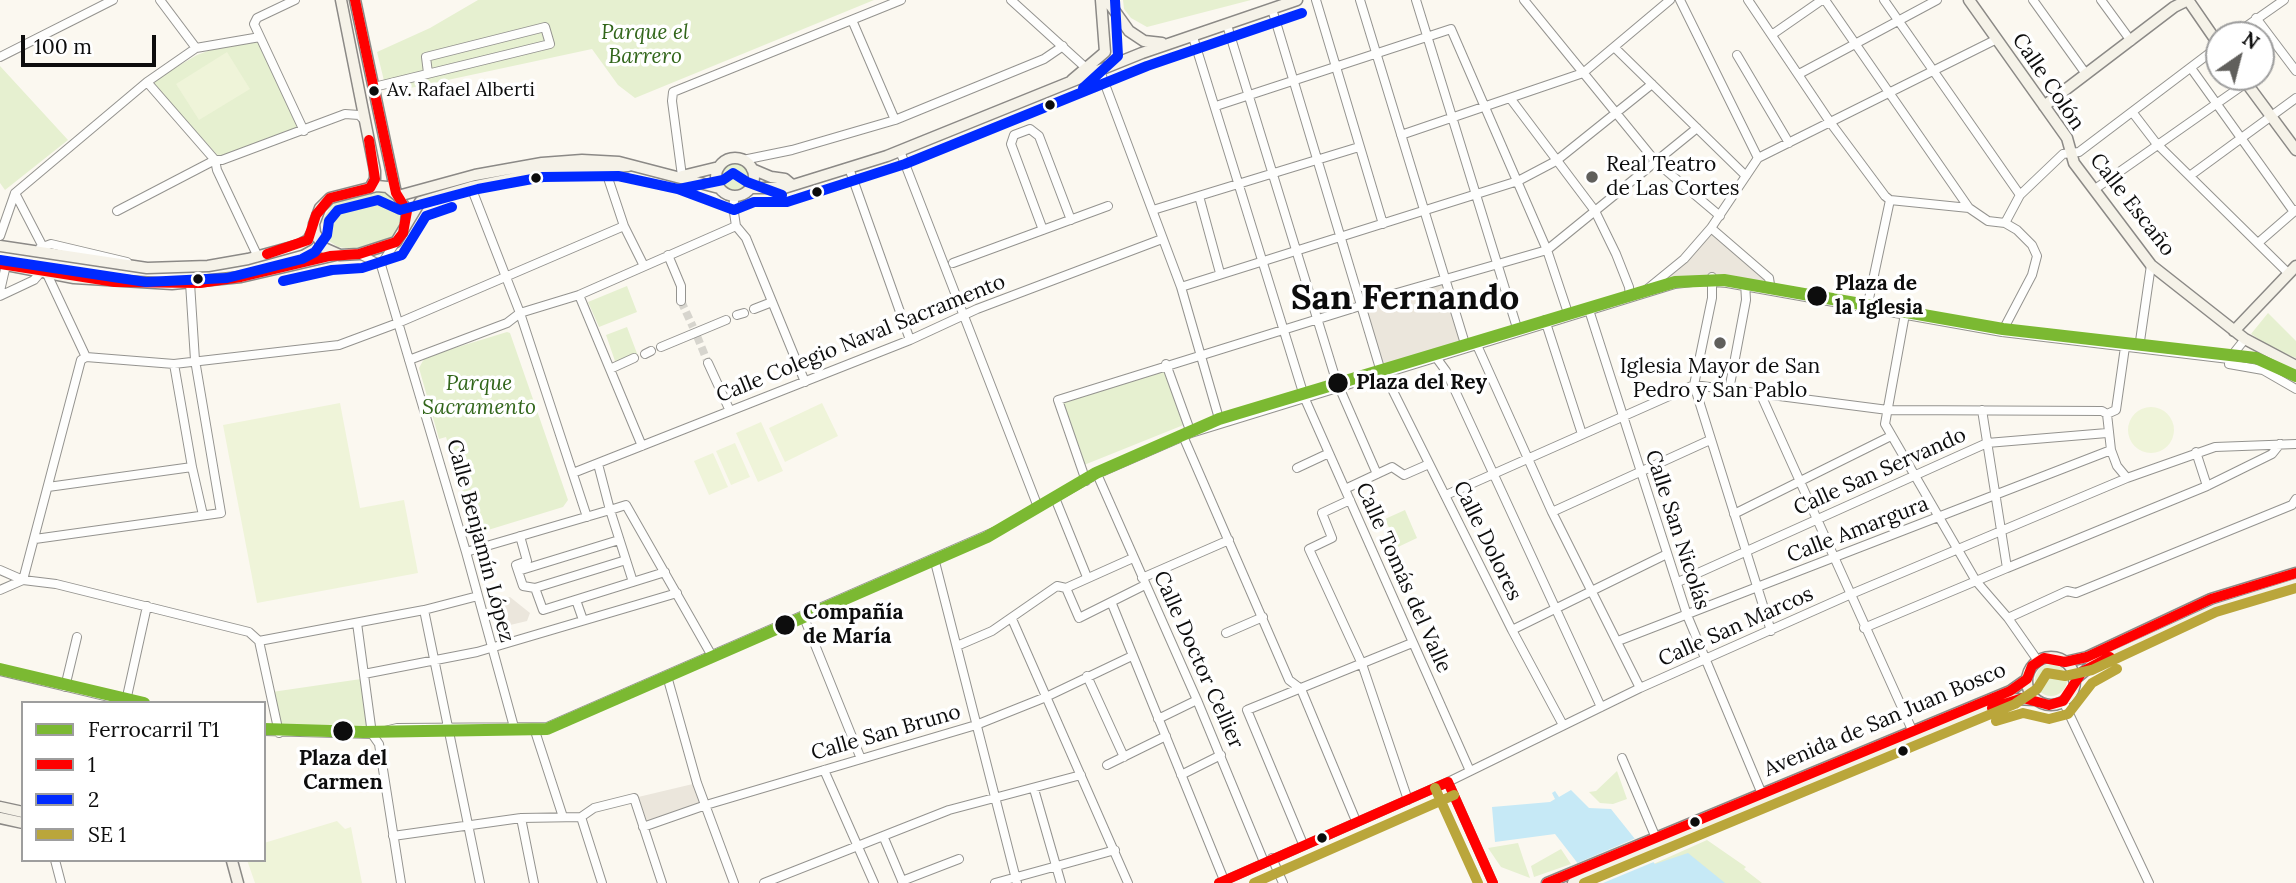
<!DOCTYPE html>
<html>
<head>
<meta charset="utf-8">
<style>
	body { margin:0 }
	#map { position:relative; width:2296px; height:883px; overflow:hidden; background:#fbf8f0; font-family:Lora,serif }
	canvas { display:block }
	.legend { position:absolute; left:21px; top:701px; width:245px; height:161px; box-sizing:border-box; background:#fff; border:2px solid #9e9e9e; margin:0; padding:9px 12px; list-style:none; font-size:21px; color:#0d0d0d }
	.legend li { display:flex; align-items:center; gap:14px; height:35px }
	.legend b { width:35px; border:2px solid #9e9e9e }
	.north { position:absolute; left:2205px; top:21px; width:70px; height:70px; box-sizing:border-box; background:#fff; border:2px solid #9e9e9e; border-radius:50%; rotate:35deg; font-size:19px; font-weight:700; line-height:28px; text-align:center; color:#0d0d0d }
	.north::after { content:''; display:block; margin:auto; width:24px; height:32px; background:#605f5c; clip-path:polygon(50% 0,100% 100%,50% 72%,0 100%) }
	.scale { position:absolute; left:21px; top:35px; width:135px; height:32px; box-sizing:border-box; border:4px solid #0d0d0d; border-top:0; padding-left:9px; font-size:21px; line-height:24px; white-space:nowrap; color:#0d0d0d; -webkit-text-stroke:5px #fff; paint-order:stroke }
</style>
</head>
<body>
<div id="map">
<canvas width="2296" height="883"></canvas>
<ul class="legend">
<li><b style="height:9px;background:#7bb932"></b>Ferrocarril T1</li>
<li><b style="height:9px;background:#f00"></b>1</li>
<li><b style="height:9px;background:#002aff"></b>2</li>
<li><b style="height:9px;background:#baa63b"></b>SE 1</li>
</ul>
<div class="north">N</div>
<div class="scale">100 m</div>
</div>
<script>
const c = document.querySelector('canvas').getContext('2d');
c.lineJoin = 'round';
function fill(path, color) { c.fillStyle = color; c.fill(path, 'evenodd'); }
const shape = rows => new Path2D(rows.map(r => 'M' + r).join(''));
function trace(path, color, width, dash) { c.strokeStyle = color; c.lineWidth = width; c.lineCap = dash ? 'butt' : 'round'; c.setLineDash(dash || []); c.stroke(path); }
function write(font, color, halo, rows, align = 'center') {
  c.font = font + ' Lora,serif'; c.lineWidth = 7; c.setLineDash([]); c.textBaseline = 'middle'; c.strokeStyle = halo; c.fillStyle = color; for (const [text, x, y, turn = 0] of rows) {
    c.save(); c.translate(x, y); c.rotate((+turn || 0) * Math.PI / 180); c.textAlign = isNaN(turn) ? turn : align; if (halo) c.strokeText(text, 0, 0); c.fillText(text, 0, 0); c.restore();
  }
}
fill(shape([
	[478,0,874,0,635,98,618,85,592,49,387,93,377,52,430,28],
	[1123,0,1251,0,1147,27,1131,18,1124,9],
	[258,42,299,131,220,158,154,84,156,79,197,55,216,48],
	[0,66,68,140,5,190,0,183],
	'721 177a14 14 0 1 1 28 0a14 14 0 1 1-28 0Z',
	[378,190,396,197,404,215,400,231,391,238,353,249,338,247,329,241,322,221,333,202],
	[627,286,637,312,599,327,588,302],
	[2268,313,2296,341,2296,358,2274,349,2251,334],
	[627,327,638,356,616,364,606,335],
	[507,332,510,333,568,500,563,507,475,534,446,437,439,439,419,368,425,357],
	[1165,367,1186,424,1084,465,1061,402],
	[1405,510,1417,538,1398,547,1385,519],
	'2035 680a16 16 0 1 1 32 0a16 16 0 1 1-32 0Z',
	[361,679,370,728,281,729,272,692],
	[1617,771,1627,799,1613,804,1600,803,1589,792,1596,791],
	[1707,840,1746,867,1744,869,1762,883,1611,883],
	[1518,843,1524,861,1530,878,1501,867,1488,848],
	[1561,849,1571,864,1534,877,1531,866]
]), '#e6f0d0');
fill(shape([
	[227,52,250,89,199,120,176,84],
	[340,403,360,508,404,500,418,573,257,603,223,425],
	[822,403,838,436,785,462,769,428],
	'2128 430a23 23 0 1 1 46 0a23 23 0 1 1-46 0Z',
	[761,422,783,471,758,482,736,433],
	[735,443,750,477,731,485,716,451],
	[713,453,728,487,709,495,694,461],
	[337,821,345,829,351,827,362,883,255,883,247,860,264,860,264,843]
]), '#eff4d9');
fill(shape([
	[1711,228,1769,278,1771,287,1717,277,1659,282],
	[1444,281,1463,344,1383,368,1364,305],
	[510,597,530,613,527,621,506,626,501,623,494,602],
	[697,783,706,805,643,827,634,798]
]), '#ebe6dc');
fill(shape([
	[1571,790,1589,808,1611,809,1655,864,1688,853,1725,883,1593,883,1555,834,1495,842,1492,807,1550,802,1555,799,1552,793,1555,791,1559,797]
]), '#c6e9f6');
fill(shape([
	[1636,838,1656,861,1603,883,1591,883,1575,864]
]), '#fbf8f0');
trace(shape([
	[681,301,693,327],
	[697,336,708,363]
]), '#d7d5ce', 8, [8, 4]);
const street = shape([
	[160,0,196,48],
	[295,0,257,18,254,24,304,131],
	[1011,0,1086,68],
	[1316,0,1383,224],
	[1360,0,1466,347],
	[1416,0,1518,331],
	[1524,0,1656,162,1720,216],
	[1680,0,1758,158],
	[1748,0,1830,122,1885,196,1890,200,1969,208,1988,221,2005,223,2017,230,2032,245,2037,256,2032,275,2002,332],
	[1825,0,1969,208],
	[1884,0,2020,195],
	[2033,0,2086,74],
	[2101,0,2131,41],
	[1272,9,1382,375,1391,387,1512,630,1563,725],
	[2256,18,2296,71],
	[852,20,895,120],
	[1227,25,1336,380,1377,474],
	[1773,34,1822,0],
	[2234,35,2284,0],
	[1193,37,1305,399,1470,771],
	[1614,47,1746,176],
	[1737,55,1789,143],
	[0,57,113,0],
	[2191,68,2294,212],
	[1100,71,1181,287,1220,422],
	[1799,74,1937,0],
	[147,82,215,160,217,170,258,257],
	[374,87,550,44,545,27,426,57,428,73],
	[1510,98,1595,211,1616,254,1629,287,1630,297],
	[1216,106,1451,29,1547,250,1569,316],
	[2133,113,2156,143,2288,273],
	[1401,135,1583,73,1670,0],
	[900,151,1038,507],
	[743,160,792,150,895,120,1044,59,1063,46],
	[849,168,910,340],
	[605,169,624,226,644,266],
	[2191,175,2296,98],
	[682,176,672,101,673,92,901,0],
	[471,187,520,313,587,517],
	[2095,189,2246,83],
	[15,193,43,247,40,248],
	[735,196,733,206,736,226,746,238,805,382],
	[1199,196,1220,273],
	[1153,210,1359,147],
	[117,211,215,160,222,160,345,114,359,115,365,121],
	[2005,223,2020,195,2063,154,2079,152,2219,46],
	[1711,228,1758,158,1997,39],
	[1043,230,1011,144,1014,135,1030,129,1039,136,1071,220],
	[0,236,15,193,147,82,196,48,260,37],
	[395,243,381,265,466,552,514,727],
	[2258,243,2296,210],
	[43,247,51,244,127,262],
	[359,254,381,265],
	[668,255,681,286,681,301],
	[953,263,1108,206],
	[47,274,86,357],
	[1712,277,1712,298,1694,385,1771,631],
	[1181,287,1518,181,1556,161,1652,84],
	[1646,290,1684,259,1711,228,1769,278,1771,291],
	[0,291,6,265],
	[579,295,642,446],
	[0,296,34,280,41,272],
	[1362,303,1547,250,1697,128],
	[1867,308,1890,200],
	[754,309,772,302],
	[1589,310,1687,615,1762,794],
	[1905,314,1885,424,1976,581,2008,618,2038,661],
	[737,315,744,313],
	[1545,320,1582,434],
	[1476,343,1552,512,1640,688],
	[661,347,726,320],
	[2139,348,2151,265],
	[645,354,651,351],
	[1435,356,1446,371,1601,707],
	[86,357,174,364,339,345,398,323,624,226],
	[2229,359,2245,339],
	[409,360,507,323,520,313,579,295,736,226],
	[708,363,730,411],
	[174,364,192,467],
	[1166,364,1191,433],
	[610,369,634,358],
	[1729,390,1746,300,1745,283],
	[1761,395,1913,732],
	[2107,414,2116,410,2125,347],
	[2107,414,2111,450,2117,466,2127,478],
	[1183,436,1289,680,1301,689,1356,821],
	[2196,452,2207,486],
	[1297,468,1327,454],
	[573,473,910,340,977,309,1162,239],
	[1097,474,1197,700,1264,862],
	[1086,481,1058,400,1360,306],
	[48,487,192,467,203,515],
	[1345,489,1392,467,1404,475,1429,464],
	[1446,495,1694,385,1888,410,2102,411,2107,414],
	[1055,498,1087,577],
	[1350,500,1322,513,1332,538,1309,549,1362,664,1408,800],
	[1552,512,1710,440],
	[1734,514,1891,436],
	[520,536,527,561,516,565,523,586,535,588,543,610,665,572],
	[35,539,221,513,195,360,190,283],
	[466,552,610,510,598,464],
	[934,558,1017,883],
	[1133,558,1066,588,1079,618,1145,585],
	[2007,568,2207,486,2272,454,2280,444],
	[0,570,23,580,56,584,249,632,259,641,424,610,478,596],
	[518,571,619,540],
	[1142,578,1229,540],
	[23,580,81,360,86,357],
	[633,582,610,510,626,505,712,656],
	[1678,582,1987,443,2107,433],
	[535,588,626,560],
	[0,590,23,580],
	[576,600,583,620],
	[1112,604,1224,880],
	[424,610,480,883],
	[803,615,861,759],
	[2008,618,2067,591,2076,593,2292,505,2296,499],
	[1012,619,1128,883],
	[357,623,372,734,379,744,401,883],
	[1864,628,2007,568,1982,410],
	[1512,630,1667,554],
	[1226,633,1263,617],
	[259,641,279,733],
	[1618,641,2111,450],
	[957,646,992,631,1057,586,1066,588],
	[0,671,134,703],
	[364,674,477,652,677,593],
	[667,676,697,783,734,883],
	[1087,676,1124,757],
	[65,687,77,637],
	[126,701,147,606],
	[2063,701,2149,883],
	[1158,719,1197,700],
	[534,728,563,817],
	[264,731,372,734,397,728,547,727,998,530,1097,474,1191,433,1675,284,1701,281,1727,283,2002,332,2229,359,2229,364,2263,370,2296,389],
	[1622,758,1656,838],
	[1107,765,1166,736],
	[824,770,874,883],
	[1181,775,1221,755],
	[1448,782,1493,883],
	[1034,789,1061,883],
	[581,817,594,808,634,798,662,883],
	[581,817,602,883],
	[521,818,534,883],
	[643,827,706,805,976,725,1046,697,1132,656],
	[393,836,521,818,581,817],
	[884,838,903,883],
	[1303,844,1247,710,1412,643],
	[1272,858,1283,883],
	[55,860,61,883],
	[902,881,959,859],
	[764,883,949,810,1081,775],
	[995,883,1115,850],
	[1219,883,1448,782,1640,688,1849,595,2127,478,2215,447,2296,444]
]);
const secondary = shape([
	[341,0,375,171,375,179,370,188],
	[355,0,396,193],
	[1107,0,1129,31,1144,41,1162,43],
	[1969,0,2067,138,2074,163,2151,265,2245,339,2296,366],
	[2188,0,2219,45],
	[2242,77,2296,150],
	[1072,80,1105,52,1101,0],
	[2044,106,2174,7,2188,0],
	'716 177a19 19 0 1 1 38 0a19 19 0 1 1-38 0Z',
	[752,169,771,177,785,179,791,184],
	[682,176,719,167],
	[751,188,784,188,887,156,1142,53,1297,0],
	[398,196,475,175,542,163,582,160,619,162,719,188],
	[406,223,407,211,398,196,387,187,377,186,330,198,320,208,314,224,315,233,324,248,340,255,359,254,396,242,420,202,471,187,541,173,628,166],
	[0,246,147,268,208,266,248,259,299,245,308,240,314,229],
	[0,264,74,278,172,284,241,277,336,255],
	[2234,331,2296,266],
	'2027 681a24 24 0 1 1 48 0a24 24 0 1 1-48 0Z',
	[2065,662,2087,657,2211,599,2296,573],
	[2074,680,2091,666,2216,609,2296,584],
	[0,807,23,812],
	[0,818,23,823],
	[232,861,238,883],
	[1547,883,2010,691,2027,679],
	[1573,883,2014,699,2036,700]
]);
trace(street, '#94938f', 10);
trace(secondary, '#8b8986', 13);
trace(street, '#fefefd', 8);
trace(secondary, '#f5f2e8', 10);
trace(shape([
	[267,254,308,240,316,215,330,198,370,188,375,179,369,140],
	[0,264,115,282,200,283,241,277,330,256,359,254,396,242,403,233,407,211,396,193,355,0],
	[1992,708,2023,698,2049,705,2063,701,2082,672,2110,657],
	[1448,782,1493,883],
	[1219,883,1448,782],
	[1547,883,2010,691,2027,679,2032,666,2044,658,2065,662,2087,657,2211,599,2296,573]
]), '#f00', 10);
trace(shape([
	[1083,88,1118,56,1115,0],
	[679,189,723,180,733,173,747,182,782,195],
	[0,260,146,282,227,278,302,259,315,252,327,235,329,221,338,210,378,200,400,210,478,189,543,177,618,176,678,189,734,210,754,202,787,202,905,164,1147,66,1302,13],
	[283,281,332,270,362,268,402,255,426,216,452,207]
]), '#002aff', 10);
trace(shape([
	[1996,721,2023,713,2049,719,2068,714,2092,683,2117,669],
	[1435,788,1478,883],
	[1254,883,1454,795],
	[1584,883,2015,704,2037,689,2047,673,2065,676,2092,670,2216,612,2296,588]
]), '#baa63b', 10);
trace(shape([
	[0,669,144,703],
	[264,729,363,732,547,729,987,537,1096,473,1219,419,1675,282,1724,280,2003,329,2256,358,2296,376]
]), '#7bb932', 12);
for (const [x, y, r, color] of [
	[374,91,6,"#0d0d0d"],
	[1050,105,6,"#0d0d0d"],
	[1592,177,7,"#605f5c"],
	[536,178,6,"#0d0d0d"],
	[817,192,6,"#0d0d0d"],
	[198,279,6,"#0d0d0d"],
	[1817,296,11,"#0d0d0d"],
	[1720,343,7,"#605f5c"],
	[1338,383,11,"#0d0d0d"],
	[785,625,11,"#0d0d0d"],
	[343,731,11,"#0d0d0d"],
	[1903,751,6,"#0d0d0d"],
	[1695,822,6,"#0d0d0d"],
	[1322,838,6,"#0d0d0d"]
]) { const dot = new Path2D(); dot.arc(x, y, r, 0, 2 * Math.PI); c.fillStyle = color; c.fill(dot); trace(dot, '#fff', 2.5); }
write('19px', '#0d0d0d', '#fff', [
	["Av. Rafael Alberti",387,91]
], 'left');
write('italic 21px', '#32661b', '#fff', [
	["Parque el",645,33],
	["Barrero",645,57],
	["Parque",479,384],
	["Sacramento",479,408]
]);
write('21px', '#0d0d0d', '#fff', [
	["Calle Colón",2048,82,56],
	["Calle Escaño",2132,205,52],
	["Calle Colegio Naval Sacramento",861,339,-22],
	["Calle San Servando",1880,472,-24],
	["Calle San Nicolás",1677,530,72],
	["Calle Amargura",1858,530,-21],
	["Calle Benjamín López",480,541,75],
	["Calle Dolores",1487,541,64],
	["Calle Tomás del Valle",1403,578,66],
	["Calle San Marcos",1736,627,-24],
	["Calle Doctor Cellier",1198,660,66],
	["Avenida de San Juan Bosco",1885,720,-23],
	["Calle San Bruno",886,733,-16]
]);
write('21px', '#0d0d0d', '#fff', [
	["Real Teatro",1606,165],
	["de Las Cortes",1606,189],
	["Iglesia Mayor de San",1720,367,"center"],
	["Pedro y San Pablo",1720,391,"center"]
], 'left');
write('bold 21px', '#0d0d0d', '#fff', [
	["Plaza de",1835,284],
	["la Iglesia",1835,308],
	["Plaza del Rey",1356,383],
	["Compañía",803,613],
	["de María",803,637],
	["Plaza del",343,759,"center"],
	["Carmen",343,783,"center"]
], 'left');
write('bold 35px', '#0d0d0d', '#fff', [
	["San Fernando",1405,299]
]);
</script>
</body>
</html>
